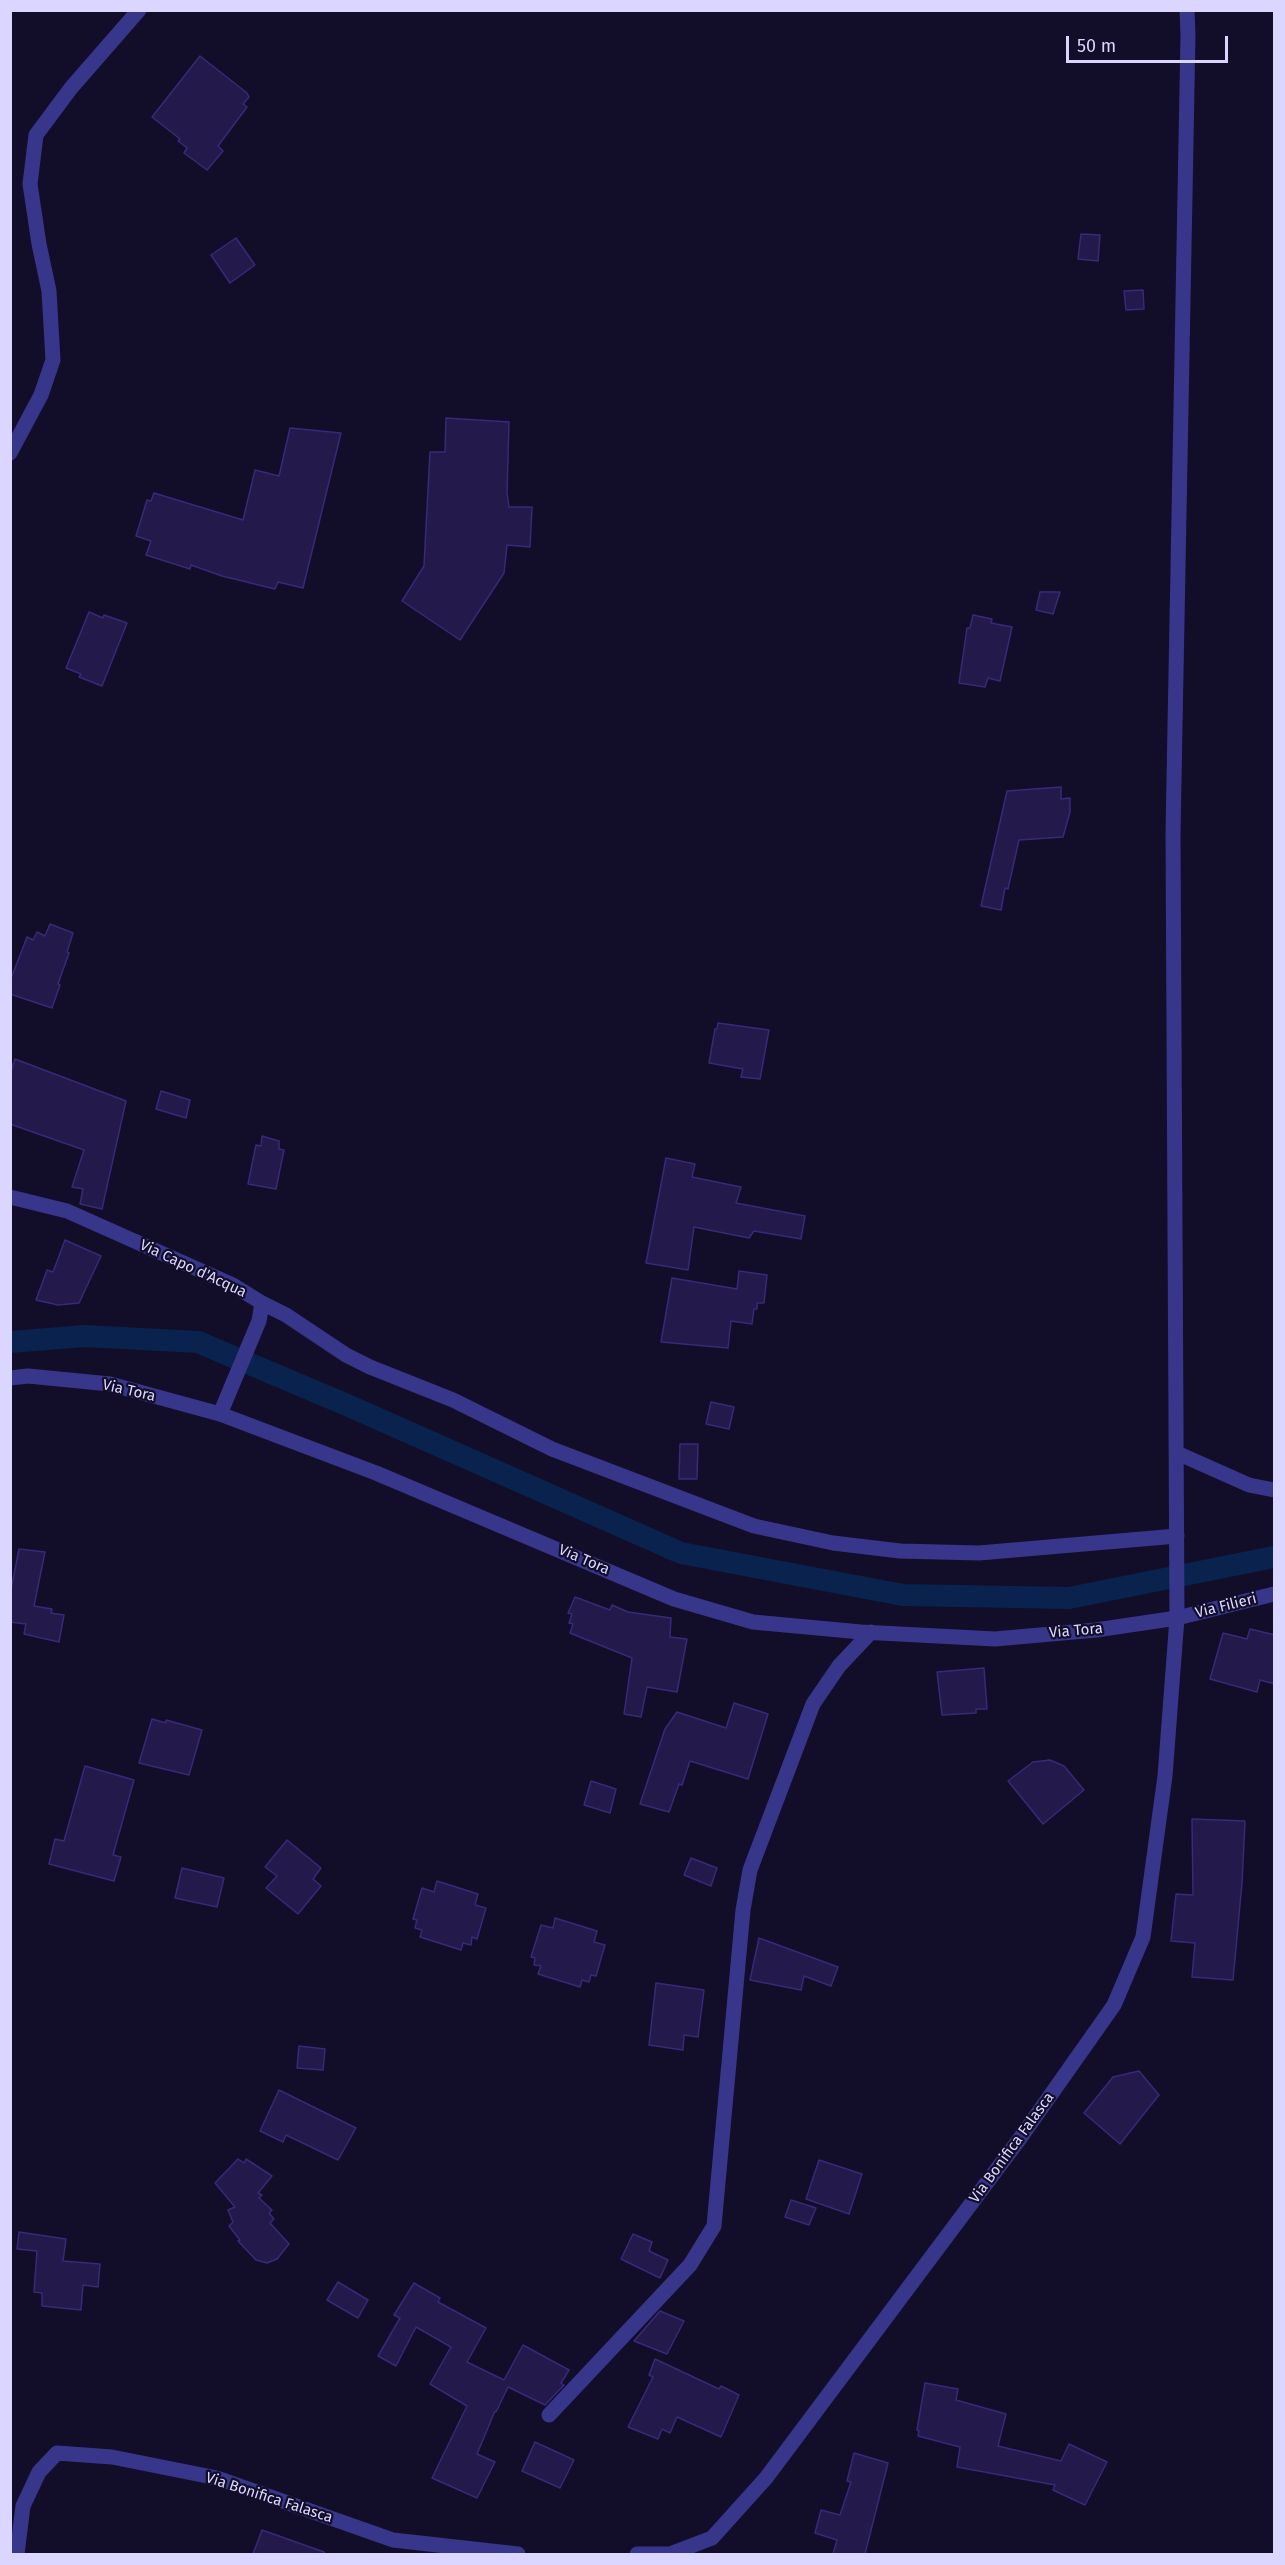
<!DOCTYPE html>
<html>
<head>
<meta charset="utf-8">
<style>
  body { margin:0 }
  #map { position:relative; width:1285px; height:2565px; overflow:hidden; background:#120e29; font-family:"Fira Sans",sans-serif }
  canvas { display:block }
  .frame { position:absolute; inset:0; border:12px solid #dad6ff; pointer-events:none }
  .scale { position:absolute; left:1066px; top:36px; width:162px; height:27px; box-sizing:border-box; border:3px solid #dad6ff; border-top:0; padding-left:8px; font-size:18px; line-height:21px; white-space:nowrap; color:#dad6ff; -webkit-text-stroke:4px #120e29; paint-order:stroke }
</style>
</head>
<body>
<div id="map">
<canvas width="1285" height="2565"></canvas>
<div class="frame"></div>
<div class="scale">50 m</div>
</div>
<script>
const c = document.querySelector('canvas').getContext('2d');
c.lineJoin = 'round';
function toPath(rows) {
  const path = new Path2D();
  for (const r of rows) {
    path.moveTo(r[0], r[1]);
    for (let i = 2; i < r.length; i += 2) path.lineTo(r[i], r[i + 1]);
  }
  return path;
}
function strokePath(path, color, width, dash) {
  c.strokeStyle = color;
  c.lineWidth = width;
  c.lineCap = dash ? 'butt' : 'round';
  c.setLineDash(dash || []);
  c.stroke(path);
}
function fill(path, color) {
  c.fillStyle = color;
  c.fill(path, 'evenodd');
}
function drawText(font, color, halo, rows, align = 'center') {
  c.font = font + ' "Fira Sans",sans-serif';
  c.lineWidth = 4.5;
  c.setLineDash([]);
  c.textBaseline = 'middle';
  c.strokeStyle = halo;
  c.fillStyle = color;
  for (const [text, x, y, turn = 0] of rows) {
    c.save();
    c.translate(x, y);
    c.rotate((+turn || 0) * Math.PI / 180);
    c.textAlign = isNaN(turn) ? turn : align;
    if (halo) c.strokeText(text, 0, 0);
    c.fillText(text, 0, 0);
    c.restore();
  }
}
const canal = toPath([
  [10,1342,85,1336,198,1342,347,1405,681,1553,903,1595,1069,1598,1274,1557]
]);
const building = toPath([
  [200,56,247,93,249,97,243,104,247,107,218,146,223,151,207,170,184,153,187,148,178,141,180,139,152,117,200,56],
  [1081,234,1100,235,1098,261,1078,259,1081,234],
  [236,238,255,265,230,283,211,255,236,238],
  [1143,290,1144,309,1126,310,1124,291,1143,290],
  [446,418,509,422,507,493,509,507,532,507,530,547,507,545,504,573,460,640,402,601,424,566,430,452,445,452,446,418],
  [290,428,341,433,303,588,278,582,275,589,222,576,191,565,190,569,146,555,151,541,136,536,147,500,151,501,154,493,243,520,255,470,279,476,290,428],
  [1040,592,1060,592,1053,614,1036,610,1040,592],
  [89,612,103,618,104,615,127,623,102,686,79,677,81,674,66,668,89,612],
  [973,615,992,619,991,623,1012,627,1000,681,988,678,985,687,959,683,967,628,970,628,973,615],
  [1061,787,1061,799,1070,798,1070,812,1063,837,1019,840,1008,889,1005,888,1001,910,981,906,1007,791,1061,787],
  [50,924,73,933,67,952,69,953,58,984,60,985,52,1008,10,994,10,981,27,937,33,940,37,932,45,936,50,924],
  [718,1023,769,1030,760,1079,741,1077,743,1069,709,1063,715,1029,717,1029,718,1023],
  [15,1059,126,1101,102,1209,80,1204,83,1189,72,1187,84,1150,10,1124,10,1074,15,1059],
  [161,1091,190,1100,186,1118,156,1109,161,1091],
  [262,1136,279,1141,279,1149,284,1150,276,1189,248,1184,256,1145,261,1146,262,1136],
  [666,1158,695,1164,692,1177,741,1187,736,1203,805,1216,801,1239,754,1231,749,1238,694,1227,688,1270,646,1263,666,1158],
  [65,1240,101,1256,79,1303,58,1305,36,1300,47,1270,53,1272,65,1240],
  [739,1271,767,1275,764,1303,757,1303,757,1309,754,1309,752,1324,731,1321,728,1348,661,1342,672,1278,737,1289,739,1271],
  [711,1402,734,1407,729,1429,706,1424,711,1402],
  [680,1444,698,1444,697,1479,679,1479,680,1444],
  [19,1549,45,1552,34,1606,52,1609,51,1613,64,1615,59,1642,24,1634,26,1624,10,1622,10,1595,19,1549],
  [575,1597,610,1610,612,1605,628,1612,671,1618,670,1637,687,1639,677,1692,647,1687,641,1717,624,1714,632,1658,570,1633,573,1624,569,1623,572,1614,568,1613,575,1597],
  [1250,1629,1275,1635,1275,1684,1260,1680,1257,1692,1210,1679,1223,1633,1247,1639,1250,1629],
  [984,1668,987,1709,976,1709,976,1713,942,1715,937,1672,984,1668],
  [734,1703,768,1714,748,1779,690,1761,682,1785,679,1784,669,1812,640,1804,665,1729,677,1712,726,1728,734,1703],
  [152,1719,166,1723,166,1720,202,1730,189,1775,139,1763,152,1719],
  [1050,1760,1064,1766,1084,1790,1043,1824,1008,1781,1033,1762,1050,1760],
  [85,1766,134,1780,113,1855,121,1857,114,1881,49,1864,55,1839,64,1841,85,1766],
  [591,1781,616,1789,610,1813,584,1805,591,1781],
  [1192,1819,1245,1821,1242,1883,1233,1980,1192,1977,1195,1943,1171,1941,1176,1894,1193,1895,1192,1819],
  [287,1840,321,1868,313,1879,321,1886,298,1914,266,1888,277,1876,265,1867,287,1840],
  [691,1858,717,1868,711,1886,684,1875,691,1858],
  [182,1868,224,1878,217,1907,175,1898,182,1868],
  [437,1881,478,1894,475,1905,486,1908,477,1939,472,1937,471,1945,463,1943,461,1950,420,1937,422,1930,415,1928,417,1920,413,1919,422,1888,434,1892,437,1881],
  [555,1918,597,1931,594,1942,605,1945,596,1976,591,1975,589,1982,582,1980,580,1987,538,1974,541,1966,534,1965,535,1958,531,1957,541,1925,553,1928,555,1918],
  [759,1938,838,1967,831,1986,804,1976,801,1990,750,1980,759,1938],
  [656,1983,704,1990,698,2037,684,2035,683,2050,649,2045,656,1983],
  [299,2046,325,2049,323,2070,297,2068,299,2046],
  [1139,2071,1159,2095,1120,2144,1084,2113,1113,2077,1139,2071],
  [279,2090,356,2128,338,2160,286,2135,283,2142,260,2131,279,2090],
  [238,2159,244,2163,246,2159,272,2176,258,2193,262,2195,259,2198,272,2210,269,2213,274,2219,270,2223,289,2244,277,2259,267,2263,256,2260,238,2241,240,2240,229,2226,233,2222,228,2210,235,2207,215,2183,238,2159],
  [819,2160,862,2174,849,2214,806,2199,819,2160],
  [791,2200,816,2208,809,2225,785,2217,791,2200],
  [19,2232,66,2239,63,2261,100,2264,98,2287,83,2285,81,2310,42,2306,42,2293,34,2292,37,2251,17,2249,19,2232],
  [633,2234,652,2242,649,2251,668,2260,660,2278,621,2259,633,2234],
  [338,2282,368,2300,358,2318,327,2300,338,2282],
  [414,2283,440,2298,438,2302,486,2328,467,2362,504,2380,523,2345,569,2370,561,2383,564,2385,545,2405,508,2387,496,2412,495,2411,477,2454,495,2462,477,2498,432,2478,467,2406,430,2384,451,2347,416,2327,396,2366,378,2356,400,2318,394,2315,414,2283],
  [660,2311,684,2321,667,2354,634,2341,660,2311],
  [655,2359,719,2389,721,2386,739,2395,721,2437,677,2417,670,2433,662,2429,658,2439,628,2427,653,2377,649,2375,655,2359],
  [925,2383,958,2389,956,2400,1006,2414,998,2446,1061,2461,1069,2444,1107,2462,1085,2505,1053,2490,1055,2485,957,2467,960,2447,918,2436,919,2431,917,2430,925,2383],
  [535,2442,574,2460,560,2488,522,2471,535,2442],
  [854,2453,888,2463,865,2554,833,2554,837,2540,815,2533,821,2510,840,2515,851,2482,847,2481,854,2453],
  [262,2530,324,2552,324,2554,253,2554,262,2530]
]);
const street = toPath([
  [10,453,41,395,53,360,49,291,39,244,30,184,36,135,71,88,139,10],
  [10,1197,67,1211,233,1285,262,1303,259,1321,220,1414],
  [262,1303,286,1315,346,1355,370,1367,453,1400,552,1449,754,1526,833,1543,900,1551,979,1553,1177,1536],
  [10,1378,28,1376,110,1384,220,1414,376,1473,674,1599,753,1622,861,1632,995,1639,1096,1630,1177,1618,1274,1594],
  [1177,1453,1249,1485,1274,1490],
  [549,2415,690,2265,714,2226,743,1910,750,1870,813,1704,839,1666,871,1632],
  [17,2554,23,2506,39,2472,57,2453,112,2457,217,2478,393,2540,518,2554],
  [637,2554,670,2554,712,2538,766,2478,1021,2137,1114,2005,1143,1937,1165,1776,1177,1618,1173,833,1188,35,1187,10]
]);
const streetNames = [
  ["Via Capo d'Acqua",193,1269,25],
  ["Via Tora",129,1391,13],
  ["Via Tora",584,1560,23],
  ["Via Filieri",1226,1606,-14],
  ["Via Tora",1076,1631,-5],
  ["Via Bonifica Falasca",1012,2148,-54],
  ["Via Bonifica Falasca",269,2498,18]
];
strokePath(canal, '#09234e', 22);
fill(building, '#23194b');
strokePath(building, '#382979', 1.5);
strokePath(street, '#38368b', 15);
drawText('15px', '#dad6ff', '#120e29', streetNames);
</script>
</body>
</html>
